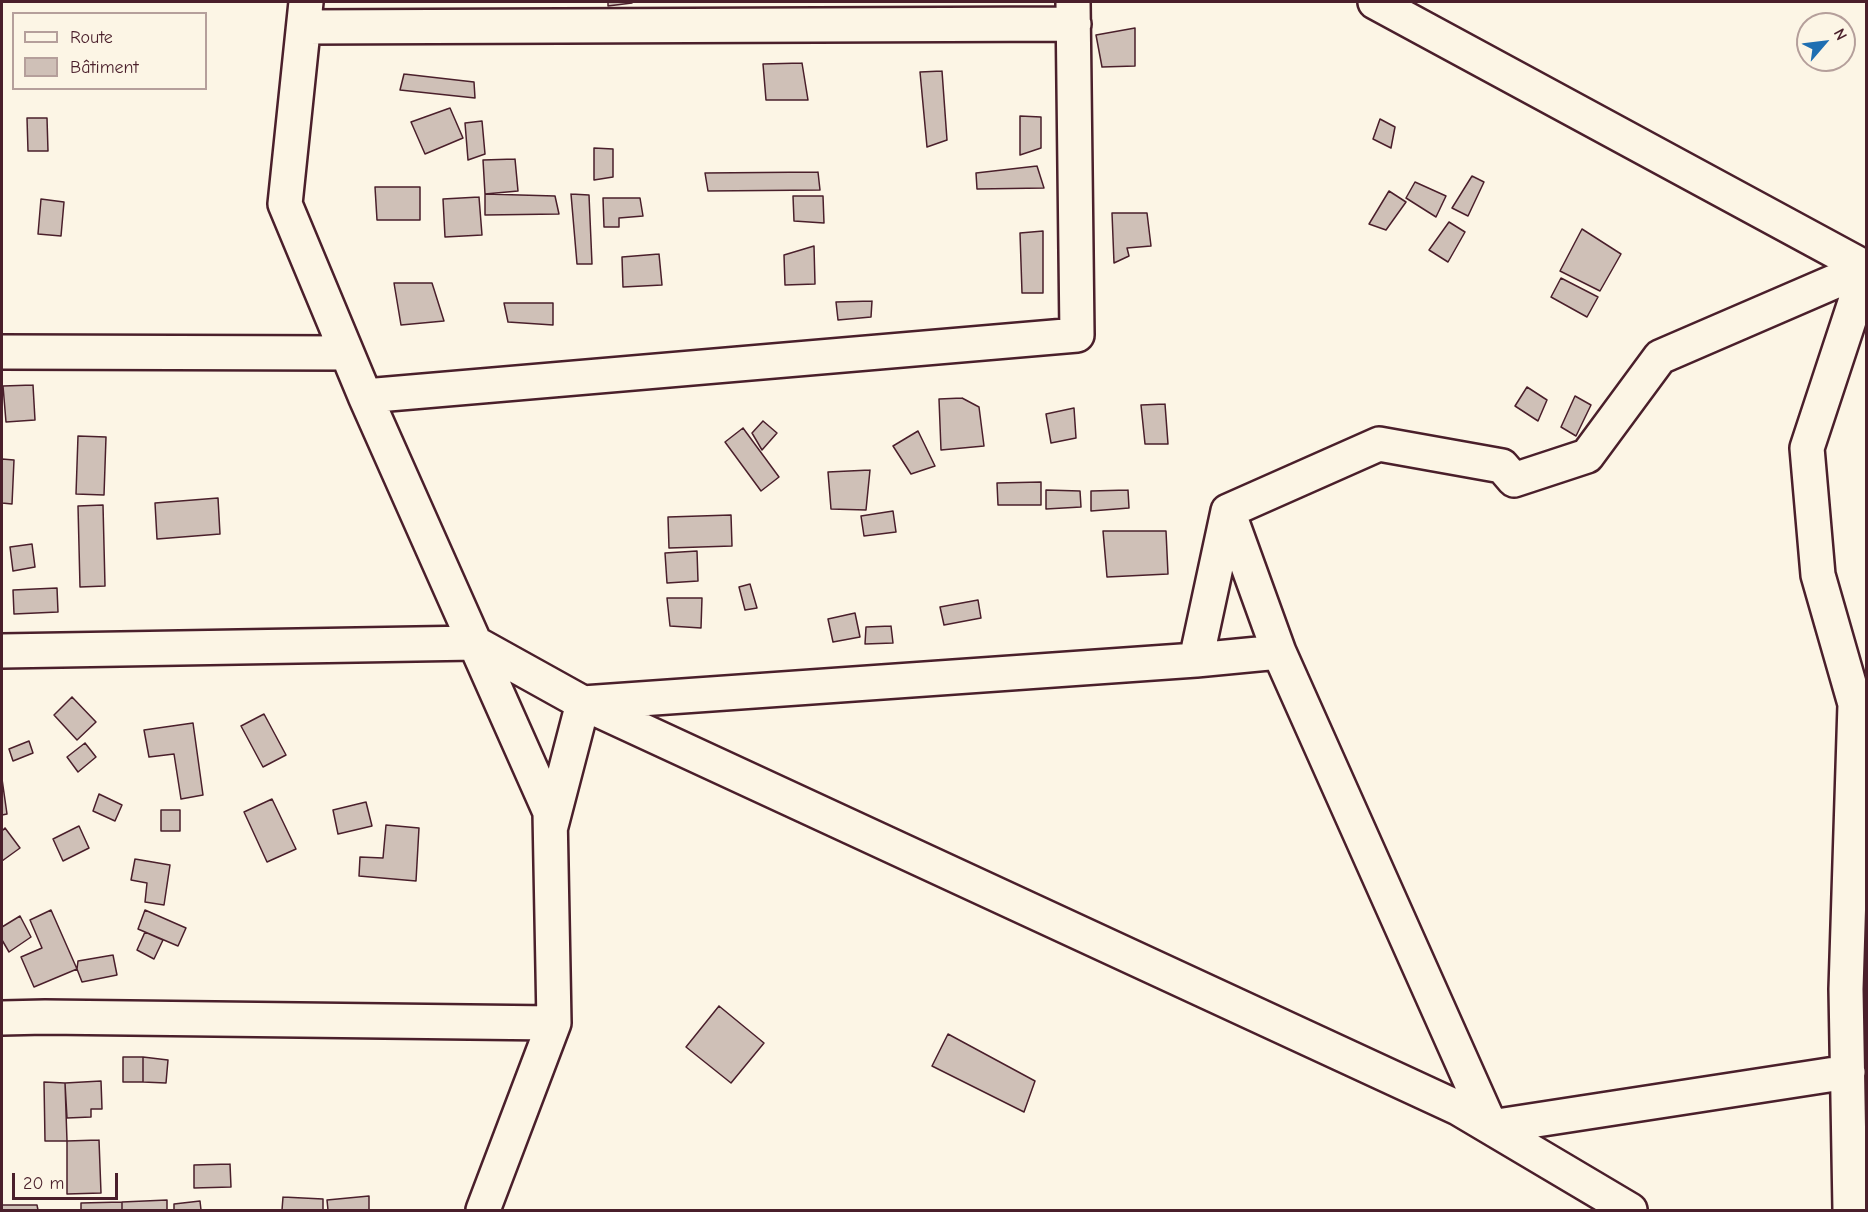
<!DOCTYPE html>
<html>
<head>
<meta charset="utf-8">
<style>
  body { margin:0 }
  #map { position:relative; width:1868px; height:1212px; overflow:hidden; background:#fcf5e5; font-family:"Comic Neue",sans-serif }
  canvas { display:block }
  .frame { position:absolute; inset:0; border:3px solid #4a1f2b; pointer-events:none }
  .legend { position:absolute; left:12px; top:12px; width:195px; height:78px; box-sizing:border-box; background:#fcf5e5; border:2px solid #b59f9b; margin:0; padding:8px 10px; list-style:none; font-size:18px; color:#4a1f2b }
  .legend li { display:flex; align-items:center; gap:12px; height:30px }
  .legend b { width:30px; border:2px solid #b59f9b }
  .north { position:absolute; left:1796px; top:12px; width:60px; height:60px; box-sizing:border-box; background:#fcf5e5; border:2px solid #b59f9b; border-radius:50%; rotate:62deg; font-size:16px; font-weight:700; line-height:24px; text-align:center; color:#4a1f2b }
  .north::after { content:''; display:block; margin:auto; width:21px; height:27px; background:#1f6fb2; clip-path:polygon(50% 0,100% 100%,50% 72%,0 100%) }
  .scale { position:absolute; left:12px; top:1173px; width:106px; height:27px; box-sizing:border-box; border:3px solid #4a1f2b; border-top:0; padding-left:8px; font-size:18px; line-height:21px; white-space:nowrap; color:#4a1f2b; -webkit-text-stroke:4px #fcf5e5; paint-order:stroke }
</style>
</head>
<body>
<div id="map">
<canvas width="1868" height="1212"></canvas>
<div class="frame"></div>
<ul class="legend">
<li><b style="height:8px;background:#fcf5e5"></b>Route</li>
<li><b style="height:16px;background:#cfc0b7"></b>Bâtiment</li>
</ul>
<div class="north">N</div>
<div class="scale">20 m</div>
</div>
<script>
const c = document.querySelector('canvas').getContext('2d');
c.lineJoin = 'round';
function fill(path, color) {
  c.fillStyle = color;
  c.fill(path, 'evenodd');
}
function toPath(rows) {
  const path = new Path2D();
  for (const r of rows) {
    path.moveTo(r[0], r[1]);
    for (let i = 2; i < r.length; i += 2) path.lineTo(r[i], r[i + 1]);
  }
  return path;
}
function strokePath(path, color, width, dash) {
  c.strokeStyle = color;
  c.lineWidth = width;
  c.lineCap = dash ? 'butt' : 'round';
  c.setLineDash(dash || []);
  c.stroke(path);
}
const building = toPath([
  [608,2,632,2,632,3,608,6,608,2],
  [1135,28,1135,66,1102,67,1096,35,1135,28],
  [802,63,808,100,766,100,763,64,802,63],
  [942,71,947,140,927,147,920,72,942,71],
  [404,74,474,82,475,98,400,90,404,74],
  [450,108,463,138,425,154,411,122,450,108],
  [1020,116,1041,117,1041,148,1020,155,1020,116],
  [27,118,47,118,48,151,28,151,27,118],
  [1380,119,1395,127,1391,148,1373,139,1380,119],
  [482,121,485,154,468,160,465,123,482,121],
  [594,148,613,149,613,177,594,180,594,148],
  [515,159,518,191,485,194,483,160,515,159],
  [1037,166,1044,188,977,189,976,173,1037,166],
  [818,172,820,190,708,191,705,173,818,172],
  [1472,176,1484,182,1468,216,1452,208,1472,176],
  [1415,182,1446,196,1436,217,1406,198,1415,182],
  [375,187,420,187,420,220,377,220,375,187],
  [1389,191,1406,202,1386,230,1369,224,1389,191],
  [485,194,555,196,559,214,485,215,485,194],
  [571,194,589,195,592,264,577,264,571,194],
  [793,196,823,196,824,223,794,221,793,196],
  [479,197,482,235,445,237,443,199,479,197],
  [603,198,640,198,643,216,619,218,619,227,604,227,603,198],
  [41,199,64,202,61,236,38,234,41,199],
  [1112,213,1147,213,1151,246,1127,248,1129,256,1114,263,1112,213],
  [1449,222,1465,232,1448,262,1429,250,1449,222],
  [1582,229,1621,254,1600,291,1560,271,1582,229],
  [1043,231,1043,293,1022,293,1020,233,1043,231],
  [814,246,815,284,785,285,784,255,814,246],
  [659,254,662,285,623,287,622,257,659,254],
  [1561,278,1598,297,1587,317,1551,297,1561,278],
  [394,283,432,283,444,321,401,325,394,283],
  [872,301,871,317,838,320,836,302,872,301],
  [504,303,553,303,553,325,508,322,504,303],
  [33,385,35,420,6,422,3,386,33,385],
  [1527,387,1547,400,1538,421,1515,406,1527,387],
  [1575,396,1591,405,1576,436,1561,427,1575,396],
  [962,398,979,407,984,446,941,450,939,399,962,398],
  [1165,404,1168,444,1145,444,1141,405,1165,404],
  [1074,408,1076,438,1051,443,1046,414,1074,408],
  [763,421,777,433,762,450,752,433,763,421],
  [743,428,779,477,761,491,725,442,743,428],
  [918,431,935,466,911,474,893,446,918,431],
  [78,436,106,437,104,495,76,494,78,436],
  [2,459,14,460,12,504,2,503,2,459],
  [870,470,866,510,831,509,828,472,870,470],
  [1041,482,1041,505,998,505,997,483,1041,482],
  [1046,490,1080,491,1081,507,1046,509,1046,490],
  [1128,490,1129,508,1091,511,1091,491,1128,490],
  [218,498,220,534,157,539,155,503,218,498],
  [103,505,105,586,80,587,78,506,103,505],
  [893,511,896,532,864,536,861,516,893,511],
  [731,515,732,546,669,548,668,517,731,515],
  [1103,531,1166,531,1168,574,1107,577,1103,531],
  [32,544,35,567,13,571,10,547,32,544],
  [697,551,698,581,667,583,665,553,697,551],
  [750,584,757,608,745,610,739,587,750,584],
  [57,588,58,612,14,614,13,590,57,588],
  [667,598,702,598,701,628,670,626,667,598],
  [978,600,981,618,944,625,940,607,978,600],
  [855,613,860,637,833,642,828,619,855,613],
  [891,626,893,643,865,644,866,627,891,626],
  [72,697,96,722,77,740,54,715,72,697],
  [264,714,286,755,263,767,241,726,264,714],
  [193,723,203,795,181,799,174,754,149,757,144,730,193,723],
  [29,741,33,753,13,761,9,749,29,741],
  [85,743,96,757,78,772,67,757,85,743],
  [2,779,7,814,2,815,2,779],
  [99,794,122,805,115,821,93,811,99,794],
  [272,799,296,849,267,862,244,812,272,799],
  [366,802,372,826,338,834,333,810,366,802],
  [161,810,180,810,180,831,161,831,161,810],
  [386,825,419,828,416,881,359,876,360,857,383,858,386,825],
  [79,826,89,848,63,861,53,839,79,826],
  [5,828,20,848,2,861,2,831,5,828],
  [135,859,170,865,164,905,145,902,147,883,131,880,135,859],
  [51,910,77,969,34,987,21,957,42,948,30,920,51,910],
  [145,910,186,928,178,946,138,929,145,910],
  [20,916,31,937,9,952,2,940,2,927,20,916],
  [145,932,163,940,154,959,137,950,145,932],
  [113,955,117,975,82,982,77,969,78,961,113,955],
  [719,1006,764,1043,731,1083,686,1047,719,1006],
  [948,1034,1035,1081,1024,1112,932,1066,948,1034],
  [123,1057,143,1057,143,1082,123,1082,123,1057],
  [143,1057,168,1060,166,1083,143,1082,143,1057],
  [101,1081,102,1109,91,1109,91,1117,67,1118,65,1083,101,1081],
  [44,1082,65,1083,67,1141,45,1141,44,1082],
  [99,1140,101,1193,67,1194,67,1141,99,1140],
  [230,1164,231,1187,194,1188,194,1165,230,1164],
  [369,1196,369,1210,328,1210,327,1200,369,1196],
  [283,1197,323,1199,323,1210,282,1210,283,1197],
  [167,1200,167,1210,122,1210,122,1202,167,1200],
  [200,1201,201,1210,174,1210,174,1204,200,1201],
  [122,1202,122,1210,81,1210,81,1203,122,1202],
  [2,1205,37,1205,38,1210,2,1210,2,1205]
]);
const minor = toPath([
  [306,2,285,204,365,396,550,812,554,1023,483,1210],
  [1375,2,1866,268],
  [304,27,1074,24],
  [2,352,347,353],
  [365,396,1077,335,1073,2],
  [1228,511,1279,652,1491,1127,1848,1072],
  [2,651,475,643,583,703,1458,1108,1630,1210],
  [1196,660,1228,511,1379,444,1502,466,1514,480,1587,456,1660,357,1866,268],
  [551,826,583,703,1196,660,1279,652],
  [2,1018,45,1017,554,1023],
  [1850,1210,1846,989,1855,704,1818,575,1807,448,1866,269]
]);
fill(building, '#cfc0b7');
strokePath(building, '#4a1f2b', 1.5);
strokePath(minor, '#4a1f2b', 38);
strokePath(minor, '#fcf5e5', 33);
</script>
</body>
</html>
